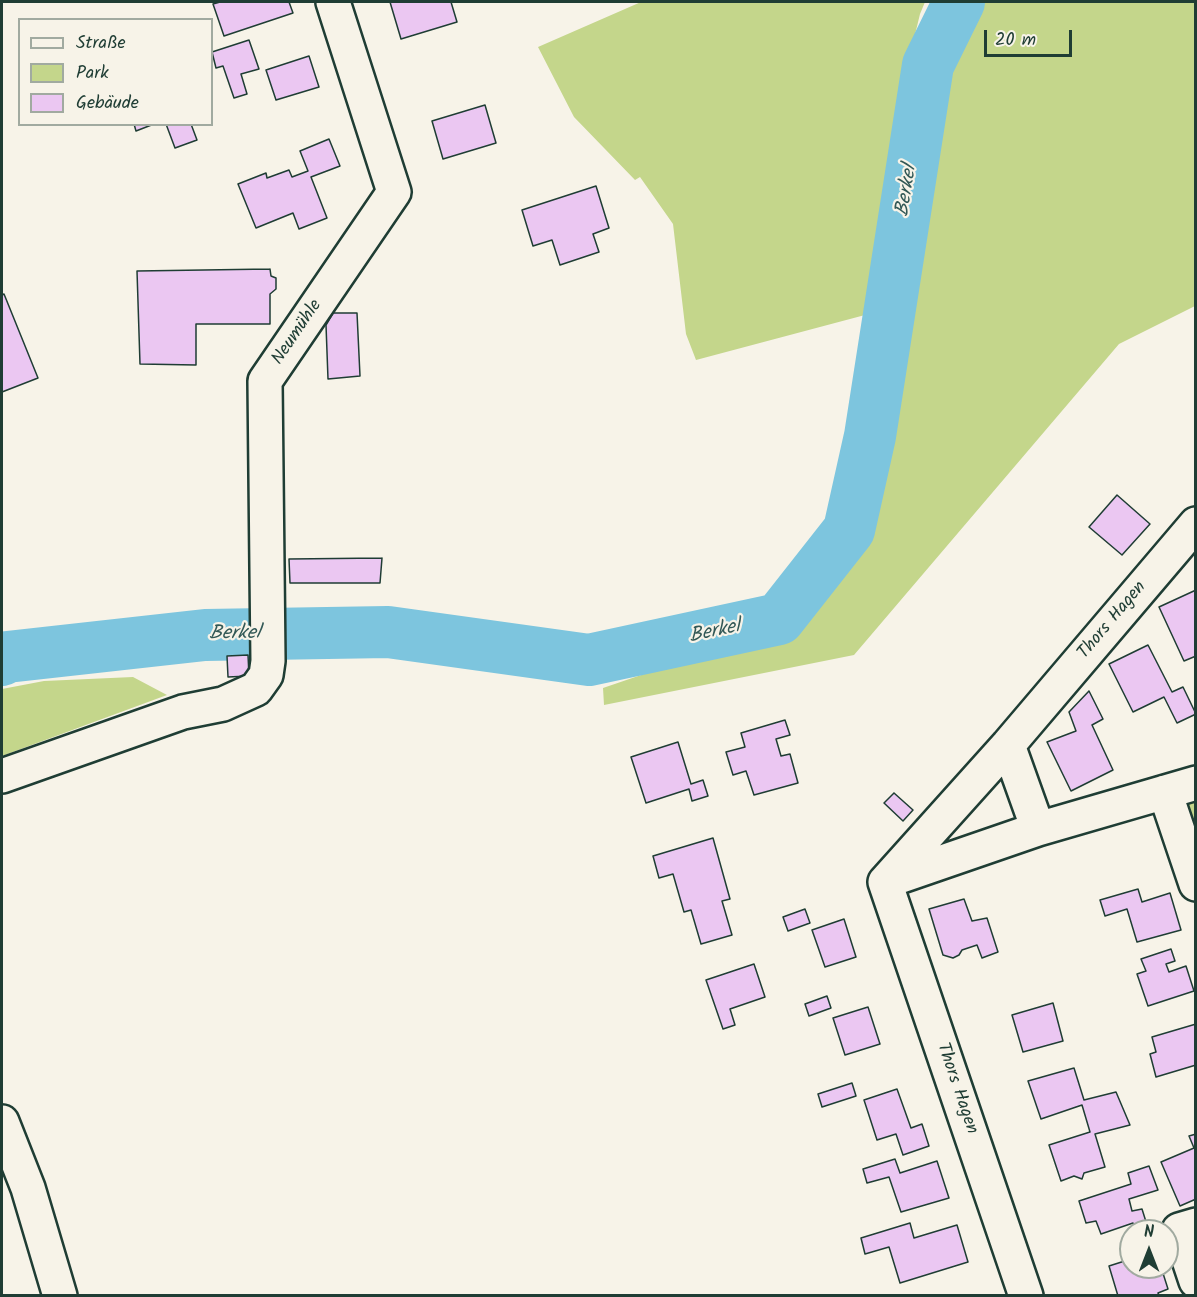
<!DOCTYPE html>
<html>
<head>
<meta charset="utf-8">
<style>
  body { margin:0 }
  #map { position:relative; width:1197px; height:1297px; overflow:hidden; background:#f7f3e8; font-family:Kalam,sans-serif }
  canvas { display:block }
  .frame { position:absolute; inset:0; border:3px solid #1f3d34; pointer-events:none }
  .legend { position:absolute; left:18px; top:18px; width:195px; height:108px; box-sizing:border-box; background:#f7f3e8; border:2px solid #a1aaa0; margin:0; padding:8px 10px; list-style:none; font-size:18px; color:#1f3d34 }
  .legend li { display:flex; align-items:center; gap:12px; height:30px }
  .legend b { width:30px; border:2px solid #a1aaa0 }
  .north { position:absolute; left:1119px; top:1219px; width:60px; height:60px; box-sizing:border-box; background:#f7f3e8; border:2px solid #a1aaa0; border-radius:50%; rotate:0deg; font-size:16px; font-weight:700; line-height:24px; text-align:center; color:#1f3d34 }
  .north::after { content:''; display:block; margin:auto; width:21px; height:27px; background:#1f3d34; clip-path:polygon(50% 0,100% 100%,50% 72%,0 100%) }
  .scale { position:absolute; left:984px; top:30px; width:88px; height:27px; box-sizing:border-box; border:3px solid #1f3d34; border-top:0; padding-left:8px; font-size:18px; line-height:21px; white-space:nowrap; color:#1f3d34; -webkit-text-stroke:4px #f7f3e8; paint-order:stroke }
</style>
</head>
<body>
<div id="map">
<canvas width="1197" height="1297"></canvas>
<div class="frame"></div>
<ul class="legend">
<li><b style="height:8px;background:#f7f3e8"></b>Straße</li>
<li><b style="height:16px;background:#c4d68b"></b>Park</li>
<li><b style="height:16px;background:#ebc7f2"></b>Gebäude</li>
</ul>
<div class="north">N</div>
<div class="scale">20 m</div>
</div>
<script>
const c = document.querySelector('canvas').getContext('2d');
c.lineJoin = 'round';
function fill(path, color) {
  c.fillStyle = color;
  c.fill(path, 'evenodd');
}
function toPath(rows) {
  const path = new Path2D();
  for (const r of rows) {
    path.moveTo(r[0], r[1]);
    for (let i = 2; i < r.length; i += 2) path.lineTo(r[i], r[i + 1]);
  }
  return path;
}
function strokePath(path, color, width, dash) {
  c.strokeStyle = color;
  c.lineWidth = width;
  c.lineCap = dash ? 'butt' : 'round';
  c.setLineDash(dash || []);
  c.stroke(path);
}
function drawText(font, color, halo, rows, align = 'center') {
  c.font = font + ' Kalam,sans-serif';
  c.lineWidth = 4.5;
  c.setLineDash([]);
  c.textBaseline = 'middle';
  c.strokeStyle = halo;
  c.fillStyle = color;
  for (const [text, x, y, turn = 0] of rows) {
    c.save();
    c.translate(x, y);
    c.rotate((+turn || 0) * Math.PI / 180);
    c.textAlign = isNaN(turn) ? turn : align;
    if (halo) c.strokeText(text, 0, 0);
    c.fillText(text, 0, 0);
    c.restore();
  }
}
const green = toPath([
  [641,2,925,2,920,14,902,88,889,188,865,315,696,360,686,334,673,224,640,177,635,180,574,117,538,47],
  [970,2,1195,2,1195,306,1119,344,854,655,604,705,603,688,782,627,862,528,938,72],
  [133,677,167,695,2,756,2,689,44,681],
  [1195,794,1195,840,1181,798]
]);
const river = toPath([
  [2,660,7,657,205,635,388,632,589,660,779,619,849,530,870,436,928,65,959,2]
]);
const building = toPath([
  [220,2,289,2,293,13,224,36,213,4,220,2],
  [390,2,451,2,457,22,401,39,390,2],
  [249,40,259,69,241,74,247,94,234,98,223,66,216,68,212,52,249,40],
  [309,56,319,87,276,100,266,70,309,56],
  [485,105,496,143,443,159,432,121,485,105],
  [134,124,154,124,136,131,134,124],
  [166,124,191,124,197,140,175,148,166,124],
  [329,139,340,166,311,177,327,218,299,229,293,213,256,228,238,184,266,173,267,178,289,170,292,177,308,171,300,151,329,139],
  [596,186,609,228,593,234,599,252,560,265,552,240,533,246,522,210,596,186],
  [270,269,271,276,276,278,276,289,270,294,270,324,196,324,196,365,140,364,137,271,270,269],
  [4,294,38,378,2,392,2,295,4,294],
  [333,313,357,313,360,376,328,379,326,325,333,313],
  [1117,495,1150,524,1122,555,1089,527,1117,495],
  [382,558,380,583,290,583,289,559,382,558],
  [1196,590,1196,656,1184,661,1159,607,1196,590],
  [1148,645,1172,692,1183,687,1196,714,1177,723,1164,697,1133,712,1109,664,1148,645],
  [248,655,249,676,228,677,227,656,248,655],
  [1089,691,1103,719,1092,725,1113,770,1071,791,1047,742,1076,731,1069,712,1089,691],
  [785,720,790,735,776,739,781,756,790,754,798,783,754,795,746,771,733,775,726,752,745,747,741,733,785,720],
  [678,742,691,784,703,780,708,796,692,801,689,789,646,803,631,757,678,742],
  [894,793,913,810,903,821,884,803,894,793],
  [713,838,730,899,722,901,732,935,701,944,691,910,684,912,673,874,659,878,653,856,713,838],
  [1138,889,1142,902,1170,893,1181,930,1137,942,1127,909,1105,916,1100,900,1138,889],
  [964,899,972,921,987,918,998,952,982,958,977,945,962,950,959,955,953,958,943,955,929,909,964,899],
  [805,909,810,923,788,931,783,917,805,909],
  [844,919,856,957,825,967,812,930,844,919],
  [1171,949,1175,961,1166,964,1169,972,1186,966,1194,991,1148,1006,1137,974,1146,971,1141,959,1171,949],
  [754,964,765,997,730,1009,735,1025,723,1029,706,980,754,964],
  [827,996,831,1008,809,1016,805,1004,827,996],
  [1053,1003,1063,1041,1023,1052,1012,1015,1053,1003],
  [868,1007,880,1044,845,1055,833,1018,868,1007],
  [1196,1024,1196,1065,1156,1077,1150,1054,1156,1052,1152,1037,1196,1024],
  [1074,1068,1084,1100,1116,1092,1130,1125,1095,1134,1105,1167,1084,1173,1082,1179,1074,1176,1061,1181,1049,1145,1090,1132,1082,1105,1041,1119,1028,1081,1074,1068],
  [852,1083,856,1096,822,1107,818,1094,852,1083],
  [897,1089,911,1128,922,1124,929,1146,903,1155,896,1134,877,1140,864,1100,897,1089],
  [1196,1134,1196,1199,1180,1206,1161,1162,1194,1148,1189,1136,1196,1134],
  [895,1159,900,1173,937,1161,949,1198,901,1212,889,1177,867,1183,863,1169,895,1159],
  [1149,1166,1158,1190,1129,1199,1132,1211,1142,1209,1147,1225,1135,1228,1133,1223,1101,1234,1096,1221,1086,1223,1079,1201,1131,1184,1128,1173,1149,1166],
  [910,1223,914,1238,957,1225,968,1262,900,1283,889,1247,865,1254,861,1238,910,1223],
  [1131,1259,1131,1267,1161,1267,1168,1289,1158,1293,1159,1296,1118,1296,1109,1266,1131,1259]
]);
const minor = toPath([
  [1008,745,1038,829],
  [2,776,183,712,223,704,256,689,266,675,268,661,265,381,394,192,333,2],
  [1165,792,1196,884],
  [887,881,1038,829,1196,783],
  [885,882,1008,745,1196,524],
  [885,882,1026,1296],
  [2,1122,28,1188,60,1296],
  [1196,1225,1179,1230,1196,1281]
]);
const streetNames = [
  ["Neumühle",298,333,-56],
  ["Thors Hagen",1113,621,-50],
  ["Thors Hagen",956,1089,71]
];
const waterNames = [
  ["Berkel",908,191,-81],
  ["Berkel",715,633,-12],
  ["Berkel",235,635,-1]
];
fill(green, '#c4d68b');
strokePath(river, '#7dc5de', 52);
fill(building, '#ebc7f2');
strokePath(building, '#1f3d34', 1.5);
strokePath(minor, '#1f3d34', 38);
strokePath(minor, '#f7f3e8', 33);
drawText('18px', '#1f3d34', '#f7f3e8', streetNames);
drawText('italic 20px', '#325856', '#f7f3e8', waterNames);
</script>
</body>
</html>
